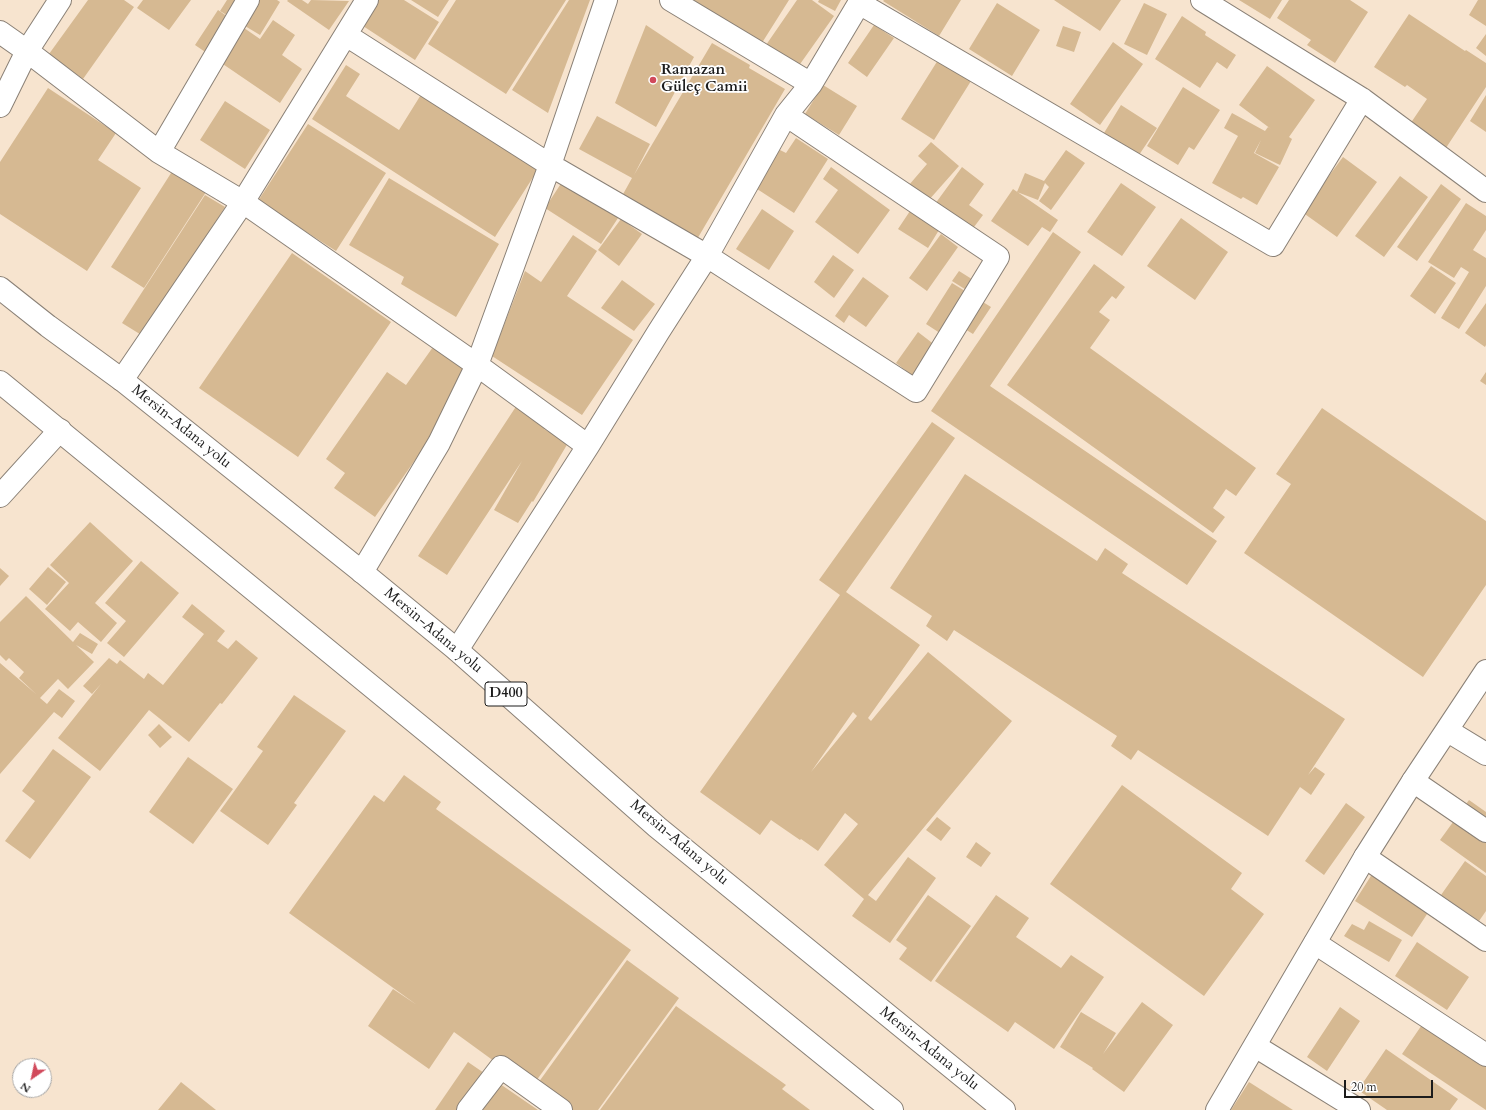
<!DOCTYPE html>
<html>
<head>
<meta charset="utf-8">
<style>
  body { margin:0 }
  #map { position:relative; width:1486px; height:1110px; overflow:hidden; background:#f7e4cf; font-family:Cardo,serif }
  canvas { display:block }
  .north { position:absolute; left:12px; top:1058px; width:40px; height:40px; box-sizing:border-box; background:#fff; border:1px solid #a4a4a4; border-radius:50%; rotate:214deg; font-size:11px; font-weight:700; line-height:16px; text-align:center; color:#1c1c1c }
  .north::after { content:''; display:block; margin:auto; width:14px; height:18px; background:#d1495b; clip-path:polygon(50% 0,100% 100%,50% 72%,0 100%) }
  .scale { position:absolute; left:1344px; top:1080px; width:89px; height:18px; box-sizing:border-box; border:2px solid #1c1c1c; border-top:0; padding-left:5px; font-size:12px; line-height:14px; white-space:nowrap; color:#1c1c1c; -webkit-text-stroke:3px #fff; paint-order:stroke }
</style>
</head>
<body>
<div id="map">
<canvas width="1486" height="1110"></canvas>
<div class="north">N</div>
<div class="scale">20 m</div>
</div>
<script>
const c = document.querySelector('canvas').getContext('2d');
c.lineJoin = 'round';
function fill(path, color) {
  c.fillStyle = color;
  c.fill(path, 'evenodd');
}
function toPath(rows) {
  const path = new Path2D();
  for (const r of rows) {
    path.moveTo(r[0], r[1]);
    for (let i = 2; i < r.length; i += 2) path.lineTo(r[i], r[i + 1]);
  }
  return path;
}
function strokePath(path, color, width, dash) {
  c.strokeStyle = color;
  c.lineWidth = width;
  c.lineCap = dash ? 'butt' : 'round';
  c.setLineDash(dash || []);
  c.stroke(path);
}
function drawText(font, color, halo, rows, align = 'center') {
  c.font = font + ' Cardo,serif';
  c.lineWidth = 3.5;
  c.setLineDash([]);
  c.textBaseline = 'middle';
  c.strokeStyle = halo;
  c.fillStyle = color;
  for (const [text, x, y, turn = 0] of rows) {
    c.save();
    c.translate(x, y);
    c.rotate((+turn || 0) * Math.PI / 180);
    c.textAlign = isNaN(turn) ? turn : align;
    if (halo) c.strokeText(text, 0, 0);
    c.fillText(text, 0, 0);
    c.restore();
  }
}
const building = toPath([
  [88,0,124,0,134,7,83,79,49,54],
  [143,0,191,0,169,30,137,8],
  [227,0,277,0,280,2,260,35,220,11],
  [288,0,302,0,308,4,311,0,349,1,329,30,287,1],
  [379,0,404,0,439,22,415,60,363,26],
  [411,0,449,0,438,17],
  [456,0,566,0,506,94,428,44],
  [569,0,590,0,548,113,512,90],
  [688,0,789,0,760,46],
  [797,0,812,0,834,16,798,67,766,45],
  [819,0,841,0,835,11,818,2],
  [884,0,961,0,939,36,883,1],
  [1054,0,1121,0,1100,31],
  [1239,0,1282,0,1270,19],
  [1289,0,1350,0,1368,12,1335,63,1307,45,1311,40,1277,18],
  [1478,0,1486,0,1486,26,1469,15],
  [997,3,1040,30,1012,76,969,49],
  [1144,3,1167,14,1147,55,1124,44],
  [218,10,260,39,273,20,295,35,282,55,302,69,280,103,195,45],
  [1409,14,1465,51,1466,50,1486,63,1486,87,1442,154,1406,130,1427,99,1407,85,1405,87,1374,67],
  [1182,16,1206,32,1205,35,1236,55,1227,69,1217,62,1200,88,1155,59],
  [646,25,694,57,656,127,615,103],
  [874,25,894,38,867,77,848,63],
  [1063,26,1081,32,1074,52,1056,46],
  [1486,34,1486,56,1476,48],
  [1113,42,1143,64,1100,125,1070,104],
  [712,43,750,65,749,68,785,89,696,241,622,196,632,178,579,149,597,116,650,144,634,175],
  [938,60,971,81,934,140,901,119],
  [346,65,360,74,346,96,399,130,427,85,544,160,495,237,312,119],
  [1267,66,1315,100,1289,137,1292,139,1280,165,1255,153,1261,140,1254,153,1279,167,1257,205,1243,197,1241,199,1212,183,1238,136,1224,128,1232,113,1265,131,1268,127,1271,129,1239,105],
  [823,85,857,106,839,135,805,114],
  [1183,87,1220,110,1194,150,1189,147,1178,165,1147,146],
  [48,88,116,133,98,160,141,188,87,271,0,214,0,162],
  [1486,95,1486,132,1470,121],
  [225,101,270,130,245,169,200,140],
  [1121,105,1157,128,1139,155,1104,133],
  [308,124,386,173,336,251,258,201],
  [796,138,828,159,794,213,754,187,778,149,786,153],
  [931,142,959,166,928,201,909,185,927,164,918,156],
  [1066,150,1085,163,1051,210,1039,201,1049,187,1045,183,1038,200,1017,192,1025,173,1044,181],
  [1343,157,1377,182,1337,237,1302,212],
  [831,167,890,210,858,254,815,222,838,190,823,179],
  [962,167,984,184,969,205,983,215,971,231,935,204],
  [173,170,206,192,144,288,111,267],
  [1400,176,1428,197,1384,257,1355,236],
  [389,178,499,244,456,317,401,284,404,277,349,245],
  [562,182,618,218,601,244,545,208],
  [1121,183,1156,207,1122,256,1087,232],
  [1441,184,1461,199,1417,261,1397,247],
  [1013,189,1058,220,1050,232,1042,227,1028,246,991,221],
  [205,195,225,207,143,336,122,323],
  [1466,203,1486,216,1486,230,1473,250,1486,258,1486,286,1459,329,1441,318,1469,272,1461,267,1454,278,1428,262],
  [762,209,794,231,769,270,736,249],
  [910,211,939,230,928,248,898,229],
  [1181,218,1228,252,1195,300,1147,266],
  [621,219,642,234,619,266,598,250],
  [1053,232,1081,252,990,386,1217,541,1187,585,931,411],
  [941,234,958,247,927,291,909,278],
  [573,235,597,251,567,296,633,340,582,415,492,356,525,271,541,282],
  [292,253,391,322,298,457,199,388],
  [833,255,854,270,834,298,814,282],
  [1094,264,1125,287,1116,299,1112,296,1099,312,1110,320,1090,348,1256,468,1236,496,1226,489,1213,508,1225,517,1213,533,1007,385],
  [1431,266,1456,283,1435,314,1410,296],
  [959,271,986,288,979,298,952,281],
  [863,277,889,296,866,327,849,315,844,323,835,316],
  [622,280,655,304,634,331,601,308],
  [952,283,991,307,973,334,955,323,946,337,926,324],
  [1486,303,1486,345,1485,347,1465,333],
  [918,332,944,352,921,382,896,363],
  [433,347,474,376,375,517,334,488,345,473,326,459,387,372,406,385],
  [1486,372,1486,385,1480,381],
  [517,405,546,425,544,429,568,443,533,502,532,501,518,523,494,510,522,461,447,575,418,556],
  [1322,408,1486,521,1486,585,1423,677,1244,553,1291,484,1276,474],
  [932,422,955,438,846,592,920,645,868,718,871,721,928,652,1012,721,868,895,876,901,908,857,936,878,890,943,852,916,864,899,824,865,858,824,845,813,818,851,801,839,800,840,771,820,760,835,700,792,840,595,819,580],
  [853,712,857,716,811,772],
  [965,474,1097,561,1105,548,1128,564,1122,573,1345,719,1308,775,1315,767,1325,774,1311,795,1300,787,1268,836,1138,750,1131,760,1111,746,1117,736,954,630,947,641,926,626,932,616,890,588],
  [90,522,133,561,95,603,117,623,101,642,78,622,70,631,45,609,69,583,50,565],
  [141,561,179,593,124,657,107,643,126,621,105,603],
  [48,567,66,582,47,605,29,589],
  [0,568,9,576,0,586],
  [26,596,73,642,80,633,98,644,92,654,76,645,94,662,68,689,58,679,40,698,47,704,59,689,75,701,62,718,54,712,0,774,0,663,36,694,19,678,24,672,9,658,6,661,0,655,0,622],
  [192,604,225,631,217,641,228,649,236,640,258,658,222,704,220,703,189,742,149,710,100,771,58,738,101,684,92,694,83,686,109,658,117,664,120,660,144,679,148,673,163,685,204,634,182,617],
  [294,695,346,731,294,803,297,805,268,845,220,811,263,751,257,747],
  [159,724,172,737,160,748,148,735],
  [53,749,91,777,30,859,5,841,35,801,22,791],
  [188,757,233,789,193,844,149,812],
  [404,775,441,802,436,809,631,950,531,1088,454,1032,429,1069,368,1026,393,989,417,1005,289,913,374,795,384,802],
  [1122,785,1242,873,1231,889,1264,914,1204,996,1050,884],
  [1469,800,1486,812,1486,873,1440,840],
  [1346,803,1365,817,1324,875,1305,861],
  [937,817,951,828,941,841,926,830],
  [976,842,991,853,981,867,966,857],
  [1465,861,1486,876,1486,911,1479,921,1441,895],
  [1376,868,1433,905,1412,937,1355,901],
  [928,895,971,926,931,982,899,959,907,948,896,940],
  [996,895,1029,918,1016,937,1061,968,1071,955,1104,977,1054,1049,1015,1022,1008,1032,935,981],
  [1369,921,1402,940,1389,962,1344,936,1352,924,1364,930],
  [1417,942,1469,977,1447,1010,1395,976],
  [627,960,679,998,598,1110,561,1110,533,1090],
  [1142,1002,1173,1025,1124,1092,1092,1069,1093,1068,1060,1047,1081,1012,1116,1033,1103,1054],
  [676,1006,786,1085,782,1089,810,1110,600,1110],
  [1340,1007,1360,1021,1327,1071,1307,1057],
  [1428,1016,1486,1055,1486,1110,1402,1054],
  [1386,1049,1458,1099,1450,1110,1387,1110,1358,1090],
  [468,1062,538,1110,435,1110],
  [181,1082,216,1110,158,1110],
  [1249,1082,1293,1110,1231,1110]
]);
const minor = toPath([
  [671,0,811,84],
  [1202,0,1362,99,1486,191],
  [859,3,1273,245,1362,99],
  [0,32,27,51,159,152,248,0],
  [346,35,550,165,707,256,916,391,998,257,786,115],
  [0,106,27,51,60,0],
  [159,152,243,202,477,365,588,446],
  [122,380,243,202,367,0],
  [0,496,60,430],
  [362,572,439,443,477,365,550,165,606,0],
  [457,650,588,446,659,331,707,256,786,115,811,84,861,0],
  [1448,731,1486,754],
  [1413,781,1486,831],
  [1365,857,1486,940],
  [1315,943,1486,1055],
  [1255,1046,1359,1110],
  [468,1110,501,1067,561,1110]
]);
const major = toPath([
  [1217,1110,1365,857,1413,781,1486,671]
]);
const highway = toPath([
  [0,288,48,326,122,380,362,572,457,650,657,827,1004,1110],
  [0,382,614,885,892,1110]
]);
const markers = [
  [653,80,4,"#d1495b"]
];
const shields = [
  [506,694,42]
];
const shieldNames = [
  ["D400",506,694]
];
const poiNames = [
  ["Ramazan",661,71],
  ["Güleç Camii",661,88]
];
const streetNames = [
  ["Mersin-Adana yolu",181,427,39],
  ["Mersin-Adana yolu",433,631,40],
  ["Mersin-Adana yolu",679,843,40],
  ["Mersin-Adana yolu",929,1049,39]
];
fill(building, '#d6b992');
strokePath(minor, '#8a8076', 24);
strokePath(major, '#8a8076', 24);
strokePath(highway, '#8a8076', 24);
strokePath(minor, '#fff', 22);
strokePath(major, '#fff', 22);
strokePath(highway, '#fff', 22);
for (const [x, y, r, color] of markers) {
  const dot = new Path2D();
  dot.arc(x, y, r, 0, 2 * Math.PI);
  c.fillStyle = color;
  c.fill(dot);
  strokePath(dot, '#fff', 1.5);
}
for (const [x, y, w] of shields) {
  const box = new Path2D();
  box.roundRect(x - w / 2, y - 12, w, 24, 3);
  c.fillStyle = '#fff';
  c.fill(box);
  strokePath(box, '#1c1c1c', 1);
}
drawText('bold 14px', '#1c1c1c', null, shieldNames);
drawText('bold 15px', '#1c1c1c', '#fff', poiNames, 'left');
drawText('15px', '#1c1c1c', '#fff', streetNames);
</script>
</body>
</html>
